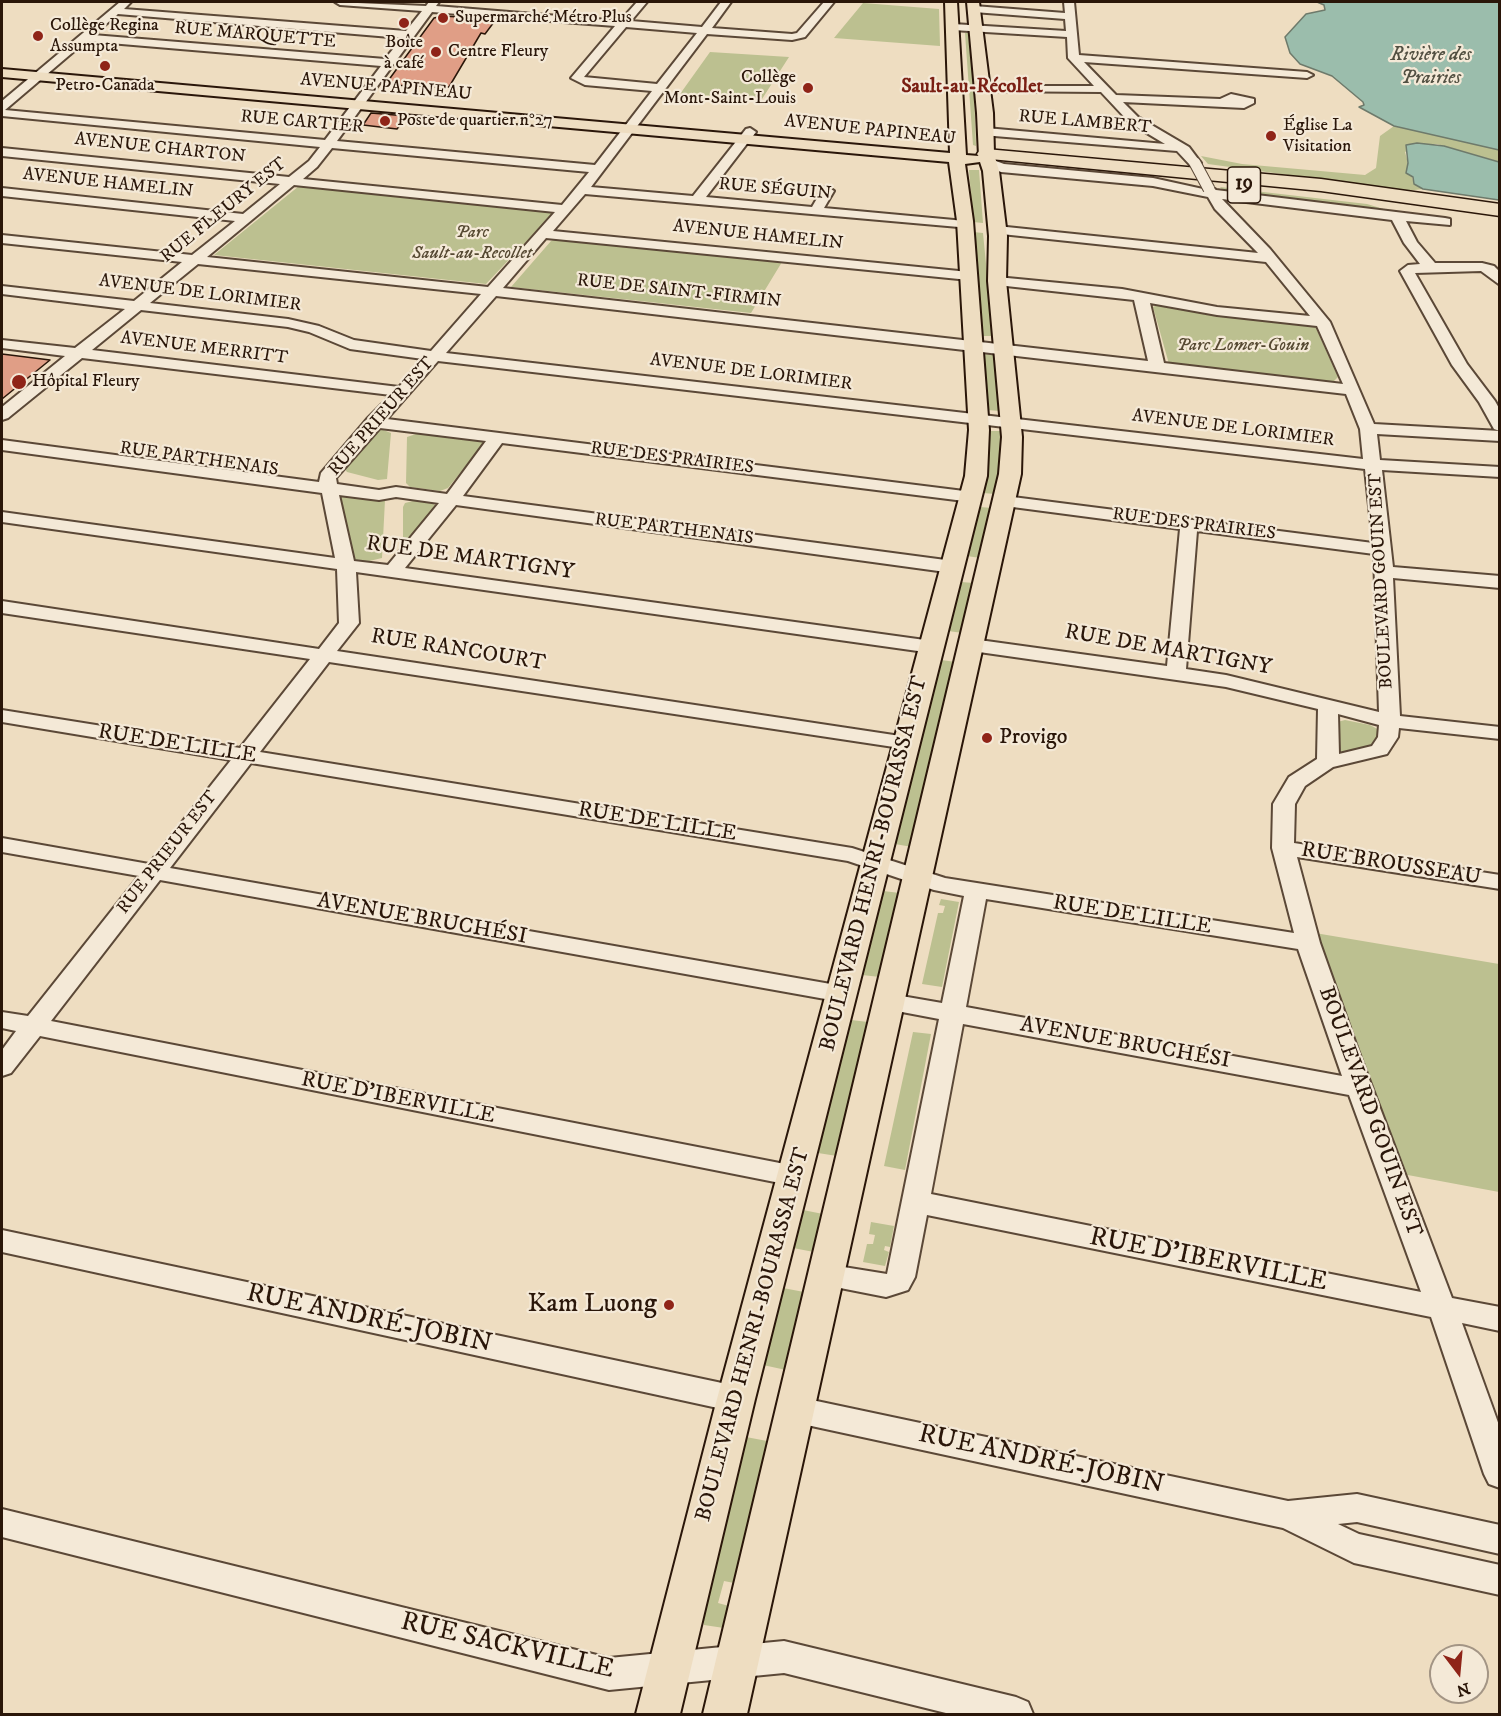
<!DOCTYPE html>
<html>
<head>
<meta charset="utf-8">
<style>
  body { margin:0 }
  #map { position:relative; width:1501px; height:1716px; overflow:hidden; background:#eeddc1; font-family:"IM FELL DW Pica",serif }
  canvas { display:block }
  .frame { position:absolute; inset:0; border:3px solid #2a1609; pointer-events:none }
  .north { position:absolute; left:1429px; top:1644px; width:60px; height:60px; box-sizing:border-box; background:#f4e9d7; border:2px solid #a39585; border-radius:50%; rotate:164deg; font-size:16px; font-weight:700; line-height:24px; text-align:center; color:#2a1609 }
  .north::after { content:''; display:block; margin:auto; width:21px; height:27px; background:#8f2418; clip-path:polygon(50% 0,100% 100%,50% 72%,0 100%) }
</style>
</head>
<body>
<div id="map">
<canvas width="1501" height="1716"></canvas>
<div class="frame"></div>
<div class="north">N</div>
</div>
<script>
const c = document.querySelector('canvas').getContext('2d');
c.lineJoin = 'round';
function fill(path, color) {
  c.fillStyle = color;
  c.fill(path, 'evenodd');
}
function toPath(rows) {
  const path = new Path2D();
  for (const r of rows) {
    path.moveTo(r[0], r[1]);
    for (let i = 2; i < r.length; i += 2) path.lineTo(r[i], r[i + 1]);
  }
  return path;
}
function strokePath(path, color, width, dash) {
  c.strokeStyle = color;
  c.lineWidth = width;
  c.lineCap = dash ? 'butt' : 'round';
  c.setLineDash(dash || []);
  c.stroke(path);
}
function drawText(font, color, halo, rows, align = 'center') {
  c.font = font + ' "IM FELL DW Pica",serif';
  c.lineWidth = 4.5;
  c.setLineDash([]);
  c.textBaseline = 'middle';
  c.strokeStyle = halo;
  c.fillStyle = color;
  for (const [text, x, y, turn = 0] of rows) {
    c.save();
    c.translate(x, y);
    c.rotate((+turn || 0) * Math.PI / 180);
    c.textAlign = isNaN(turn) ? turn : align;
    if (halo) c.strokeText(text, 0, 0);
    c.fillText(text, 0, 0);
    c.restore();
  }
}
const green = toPath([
  [863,3,939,9,940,46,834,38],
  [965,33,968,33,974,90,976,146,973,145],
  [710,52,789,57,762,99,680,94],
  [1394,126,1499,150,1500,162,1437,144,1422,144,1405,152,1414,184,1423,189,1406,191,1208,164,1201,156,1242,164,1365,175,1376,168,1380,136],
  [969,170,979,170,983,223,973,222],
  [299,186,552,211,554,212,486,284,214,255],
  [1220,187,1367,204,1387,210,1386,213,1225,193],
  [973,232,983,233,993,336,982,336],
  [557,239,559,239,782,262,751,313,511,287,551,241],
  [1157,305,1209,315,1315,326,1338,377,1334,381,1326,382,1169,364,1153,307],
  [984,354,995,355,1000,411,987,410],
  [381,429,391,433,387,479,378,480,347,472,344,468,373,432],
  [989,431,1001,431,1000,467,995,494,983,493],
  [419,433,485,442,448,488,440,491,410,487,406,483,407,437],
  [339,496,385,500,382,558,361,563,348,556],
  [417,500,429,501,435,505,403,547,403,507,405,503],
  [980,507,992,508,980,558,967,556],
  [961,582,974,583,963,633,948,631],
  [941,660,956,662,912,847,895,844],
  [1345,720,1370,725,1381,731,1375,745,1341,753,1338,750,1337,722],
  [883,891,900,893,880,977,862,975],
  [941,899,959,902,942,987,922,984,938,913,943,913,945,906,939,905],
  [1315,933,1499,964,1499,1192,1397,1173],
  [851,1020,868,1022,837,1156,818,1153],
  [913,1032,931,1034,905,1170,884,1166],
  [803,1210,823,1214,814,1252,793,1248],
  [871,1222,894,1226,890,1247,885,1246,884,1250,889,1252,885,1266,863,1262,867,1244,873,1244,875,1235,869,1234],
  [783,1288,804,1292,786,1370,763,1365],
  [746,1437,767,1441,734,1583,724,1581,718,1603,729,1606,724,1628,704,1625,703,1616]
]);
const water = toPath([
  [1317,2,1499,2,1499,150,1394,126,1359,107,1364,105,1363,102,1332,76,1300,64,1290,53,1285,37,1306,14,1325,10,1324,5,1317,2],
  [1417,143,1444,146,1499,162,1499,200,1423,189,1414,184,1413,177,1406,173,1408,163,1406,145,1417,143]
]);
const building = toPath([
  [443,16,491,19,494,22,485,34,481,33,449,87,385,85,434,18,443,16],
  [371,113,407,116,397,129,363,125,371,113],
  [2,354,50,360,2,399,2,354]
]);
const minor = toPath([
  [120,2,131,2,124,9,406,31,422,11,340,5,335,2,426,6,429,2,439,2,436,6,620,21,637,2,647,2,631,21,702,27,721,2,731,2,712,28,792,34,797,33,824,2,834,2,805,37,792,40,707,34,591,187,693,196,746,129,750,128,756,132,706,197,812,207,823,188,828,187,834,191,824,208,965,221,972,225,970,228,585,194,553,231,969,272,976,276,969,280,546,238,503,288,1148,361,1134,300,997,285,990,281,997,277,1122,289,1217,307,1310,316,1266,262,992,233,990,230,997,226,1258,253,1215,209,1208,197,1153,186,1001,172,984,165,984,159,988,158,1004,164,1153,178,1203,189,1209,185,1216,190,1445,218,1450,219,1450,225,1406,221,1417,242,1435,263,1482,263,1494,266,1500,272,1500,285,1481,271,1415,273,1467,364,1495,401,1500,410,1500,431,1494,429,1479,402,1452,365,1400,271,1408,265,1420,264,1404,243,1392,220,1222,199,1270,249,1330,322,1374,424,1500,431,1500,441,1377,434,1380,460,1500,467,1500,477,1382,470,1393,567,1500,576,1500,588,1393,578,1400,716,1500,727,1500,739,1399,728,1398,737,1387,754,1333,767,1305,786,1295,804,1294,843,1500,875,1500,889,1297,857,1320,943,1358,1050,1452,1298,1500,1307,1500,1331,1462,1323,1500,1428,1500,1488,1489,1484,1484,1474,1431,1317,927,1215,915,1277,908,1290,886,1297,815,1283,811,1275,815,1267,825,1264,887,1274,939,1019,881,1008,878,1002,881,996,890,994,942,1003,964,896,934,890,848,861,251,763,170,868,842,986,851,988,854,994,851,1000,842,1002,160,880,51,1021,795,1166,805,1169,809,1176,805,1183,795,1186,40,1036,11,1073,2,1076,2,1050,16,1031,2,1028,2,1012,28,1016,139,876,2,852,2,838,149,864,231,760,2,722,2,710,240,748,310,659,2,613,2,601,319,649,339,623,337,569,2,522,2,512,335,558,322,493,2,450,2,440,319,482,321,473,367,419,391,395,82,358,8,418,2,420,2,407,65,356,2,348,2,340,75,348,125,309,2,294,2,286,134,301,182,262,2,243,2,235,192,255,235,221,2,196,2,188,243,214,280,184,2,156,2,148,289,177,309,161,320,147,2,116,2,101,120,2],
  [432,12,615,26,571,78,585,85,652,91,595,165,337,141,432,12],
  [118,14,402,38,385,59,93,35,118,14],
  [626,27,697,33,657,84,584,77,626,27],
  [86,41,381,66,325,140,5,110,86,41],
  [332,148,589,172,562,205,303,179,317,167,332,148],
  [294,185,555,212,488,287,207,257,294,185],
  [198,264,481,294,431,351,354,340,319,326,288,319,150,303,198,264],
  [496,296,1346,394,1360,429,1363,459,446,353,496,296],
  [1150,303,1217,315,1317,326,1343,384,1164,363,1150,303],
  [141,310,288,327,309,332,350,349,423,359,399,387,92,350,141,310],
  [438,361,1365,469,1373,543,1005,496,999,497,996,501,1005,506,1180,529,1167,666,972,639,962,645,972,651,1226,687,1318,709,1317,759,1289,777,1273,804,1272,848,1294,933,945,878,852,848,260,752,329,662,907,749,914,747,917,743,914,739,907,737,337,651,359,623,356,572,932,653,942,647,932,641,405,568,456,505,953,573,962,567,953,561,463,496,502,443,972,502,981,497,972,492,387,419,438,361],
  [380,428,486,441,447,494,396,487,379,490,337,484,336,478,380,428],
  [339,495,379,500,396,497,439,503,388,565,354,561,339,495],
  [1197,531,1374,554,1379,712,1226,675,1186,669,1197,531],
  [1338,714,1379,725,1378,737,1372,746,1339,754,1338,714],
  [986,899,1298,949,1342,1076,966,1007,986,899],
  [963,1024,1349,1095,1421,1292,931,1194,963,1024],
  [1064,2,1074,2,1079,55,1307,72,1313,75,1307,78,1084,62,1116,95,1220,99,1231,94,1254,99,1254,103,1244,108,1123,102,1138,117,1189,147,1201,163,1195,167,1191,166,1177,151,982,135,980,132,986,128,1165,144,1130,123,1101,92,979,91,979,87,983,86,1094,86,1068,58,1067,37,953,30,948,27,953,24,1066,31,1065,19,974,12,969,9,974,6,1065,13,1064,2],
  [2,1230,736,1386,747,1390,751,1399,747,1408,736,1412,2,1252,2,1230],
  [793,1396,1288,1501,1357,1494,1500,1525,1500,1554,1357,1522,1338,1524,1359,1534,1500,1565,1500,1595,1354,1563,1283,1528,793,1422,782,1418,778,1409,782,1400,793,1396],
  [2,1509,609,1658,784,1641,1016,1697,1028,1702,1033,1714,950,1714,784,1673,609,1690,2,1537,2,1509]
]);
const major = toPath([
  [945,2,957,2,966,155,979,156,977,113,967,2,979,2,993,113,994,154,999,171,1007,236,1006,281,1022,437,1021,474,747,1714,703,1714,999,474,1002,437,988,281,989,236,983,171,980,162,965,164,973,221,989,430,987,476,755,1399,680,1714,636,1714,717,1399,965,476,969,430,957,221,949,162,2,77,2,69,950,153,945,2]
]);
const highway = toPath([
  [986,149,1321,179,1500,204,1500,216,1321,191,980,158,977,154,980,150,986,149]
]);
const minorBridge = toPath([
  [1195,163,1209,189]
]);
const markers = [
  [443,18,6,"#8f2418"],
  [404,23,6,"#8f2418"],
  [38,36,6,"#8f2418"],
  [436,52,6,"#8f2418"],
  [105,66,6,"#8f2418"],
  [808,88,6,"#8f2418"],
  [385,121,6,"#8f2418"],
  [1271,136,6,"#8f2418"],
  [19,382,8,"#8f2418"],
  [987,738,6,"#8f2418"],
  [669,1305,6,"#8f2418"]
];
const farPoinames = [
  ["Supermarché Métro Plus",455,18],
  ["Collège Regina",50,26],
  ["Assumpta",50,47],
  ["Boîte",404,43,"center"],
  ["à café",404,64,"center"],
  ["Centre Fleury",448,52],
  ["Collège",796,78,"right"],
  ["Mont-Saint-Louis",796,99,"right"],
  ["Petro-Canada",105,86,"center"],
  ["Poste de quartier n°27",397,121],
  ["Église La",1283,126],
  ["Visitation",1283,147],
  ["Hôpital Fleury",32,382]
];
const farStreetnames = [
  ["RUE MARQUETTE",255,36,5],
  ["AVENUE PAPINEAU",386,88,5],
  ["RUE CARTIER",302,123,5],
  ["RUE LAMBERT",1085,123,5],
  ["AVENUE PAPINEAU",870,131,6],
  ["AVENUE CHARTON",160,149,6],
  ["AVENUE HAMELIN",108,184,6],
  ["RUE SÉGUIN",775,190,5],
  ["RUE FLEURY EST",224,211,-39],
  ["AVENUE HAMELIN",758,236,6],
  ["RUE DE SAINT-FIRMIN",679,292,6],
  ["AVENUE DE LORIMIER",200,294,7],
  ["AVENUE MERRITT",204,349,7],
  ["AVENUE DE LORIMIER",751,373,7],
  ["RUE PRIEUR EST",382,417,-49],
  ["AVENUE DE LORIMIER",1233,429,7],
  ["RUE DES PRAIRIES",672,459,7],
  ["RUE PARTHENAIS",199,460,8],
  ["RUE DES PRAIRIES",1194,525,7],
  ["RUE PARTHENAIS",674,530,7],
  ["BOULEVARD GOUIN EST",1382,581,-93],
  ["RUE PRIEUR EST",168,853,-52]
];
const farParknames = [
  ["Parc",472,233],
  ["Sault-au-Recollet",472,254],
  ["Parc Lomer-Gouin",1243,346]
];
const farWaternames = [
  ["Rivière des",1431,56],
  ["Prairies",1431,79]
];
const farNeighbourhoodnames = [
  ["Sault-au-Récollet",972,88]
];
const shields = [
  [1244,185,33]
];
const shieldNames = [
  ["19",1244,185]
];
const streetNames = [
  ["RUE DE MARTIGNY",470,559,8],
  ["RUE RANCOURT",458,651,9],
  ["RUE DE MARTIGNY",1168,651,10],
  ["RUE DE LILLE",177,745,9],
  ["RUE DE LILLE",657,823,9],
  ["BOULEVARD HENRI-BOURASSA EST",875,864,-76],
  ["RUE BROUSSEAU",1391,865,9],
  ["RUE DE LILLE",1132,916,9],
  ["AVENUE BRUCHÉSI",422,920,10],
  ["AVENUE BRUCHÉSI",1125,1044,10],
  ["RUE D'IBERVILLE",398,1099,11],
  ["BOULEVARD GOUIN EST",1369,1112,70],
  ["BOULEVARD HENRI-BOURASSA EST",754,1335,-75]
];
const poiNames = [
  ["Provigo",999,738]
];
const nearStreetnames = [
  ["RUE D'IBERVILLE",1208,1261,11],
  ["RUE ANDRÉ-JOBIN",369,1320,12],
  ["RUE ANDRÉ-JOBIN",1041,1461,12],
  ["RUE SACKVILLE",507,1647,13]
];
const nearPoinames = [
  ["Kam Luong",657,1305]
];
fill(green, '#bcc090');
fill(water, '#9bbdac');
strokePath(water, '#6e7a6b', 1.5);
fill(building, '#e09e86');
strokePath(building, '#2a1609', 1.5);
strokePath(minor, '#5b4837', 4);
strokePath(major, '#2a1609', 4);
strokePath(highway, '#2a1609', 3);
fill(minor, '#f4e9d7');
fill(major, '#eeddc1');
fill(highway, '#eeddc1');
strokePath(minorBridge, '#5b4837', 13, []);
strokePath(minorBridge, '#f4e9d7', 11);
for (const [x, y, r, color] of markers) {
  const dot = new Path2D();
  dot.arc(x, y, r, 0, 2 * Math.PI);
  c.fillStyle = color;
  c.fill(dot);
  strokePath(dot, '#f4e9d7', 2);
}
drawText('18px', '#2a1609', '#f4e9d7', farPoinames, 'left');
drawText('18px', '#2a1609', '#f4e9d7', farStreetnames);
drawText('italic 18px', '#564932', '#f4e9d7', farParknames);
drawText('italic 20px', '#525042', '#f4e9d7', farWaternames);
drawText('bold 20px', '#7a1f14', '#f4e9d7', farNeighbourhoodnames);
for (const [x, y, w] of shields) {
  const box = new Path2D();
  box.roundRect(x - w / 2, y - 18, w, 36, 4.5);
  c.fillStyle = '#f4e9d7';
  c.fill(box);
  strokePath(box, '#2a1609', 1.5);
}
drawText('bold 21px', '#2a1609', null, shieldNames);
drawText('22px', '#2a1609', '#f4e9d7', streetNames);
drawText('22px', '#2a1609', '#f4e9d7', poiNames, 'left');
drawText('27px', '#2a1609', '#f4e9d7', nearStreetnames);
drawText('27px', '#2a1609', '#f4e9d7', nearPoinames, 'right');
</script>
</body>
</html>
